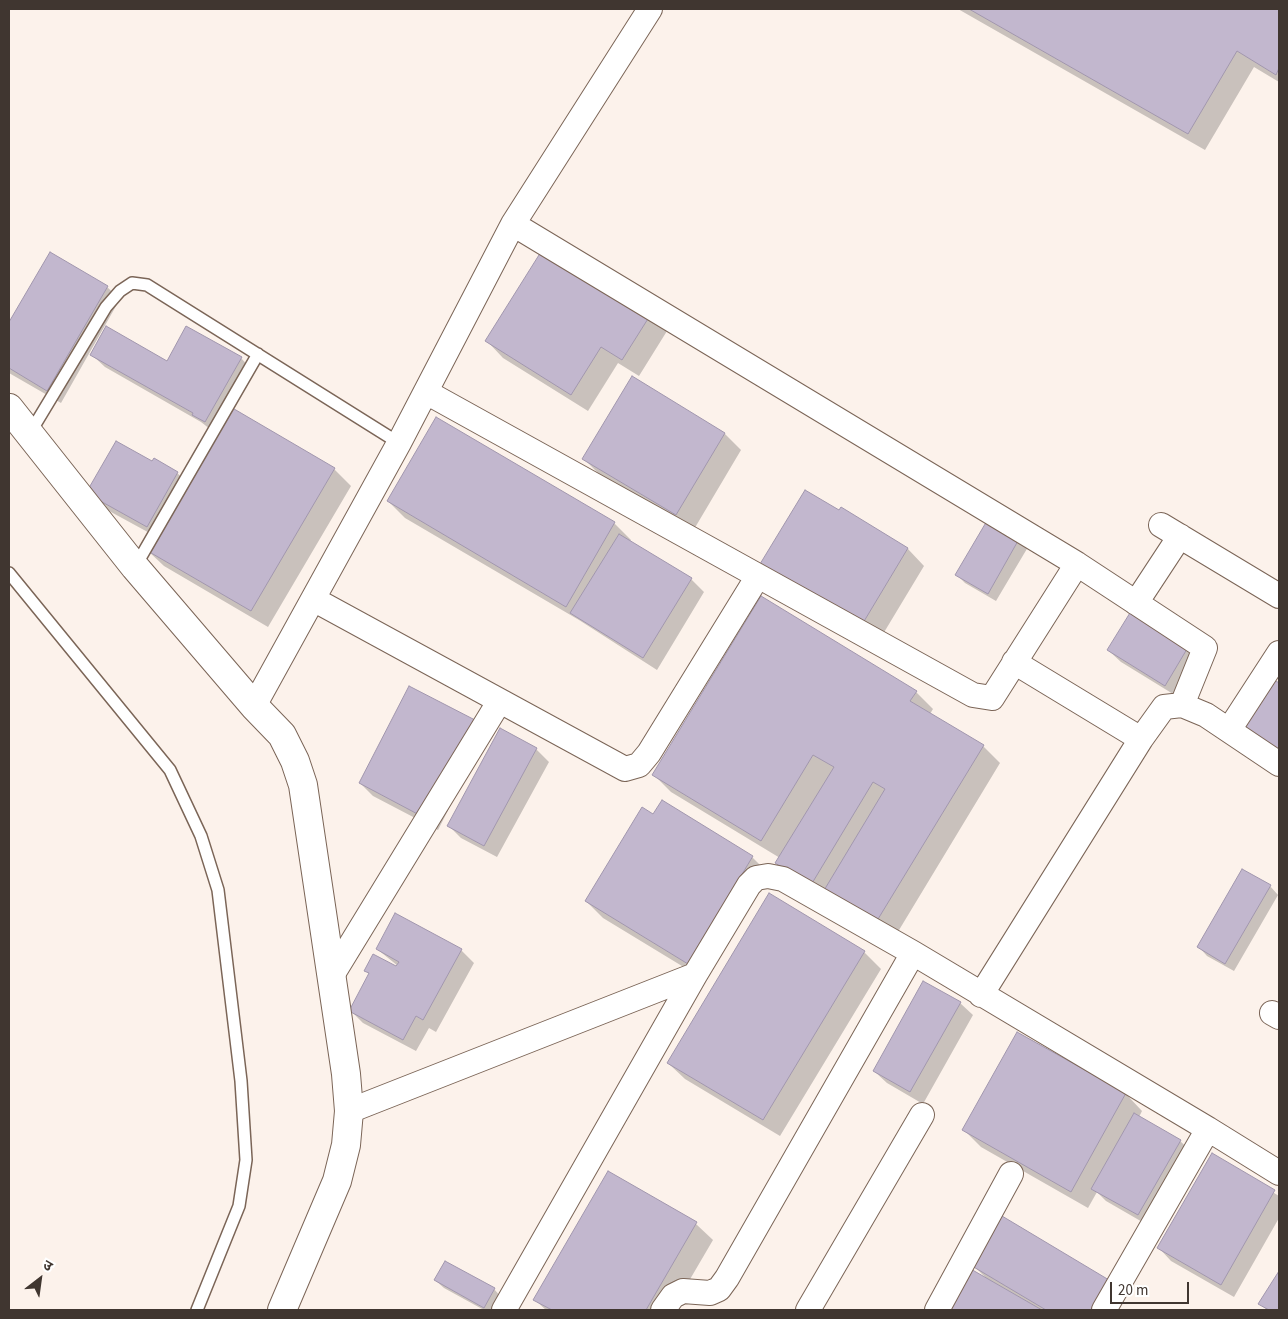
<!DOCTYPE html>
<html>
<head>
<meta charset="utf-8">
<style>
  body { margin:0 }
  #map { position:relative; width:1288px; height:1319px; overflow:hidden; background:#fcf2eb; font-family:"Source Sans 3","Noto Sans Devanagari",sans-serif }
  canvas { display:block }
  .frame { position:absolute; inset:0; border:10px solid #403630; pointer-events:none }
  .north { position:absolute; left:15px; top:1254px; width:50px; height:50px; -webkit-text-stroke:4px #fff; paint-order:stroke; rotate:30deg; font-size:14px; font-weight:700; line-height:20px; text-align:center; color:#403630 }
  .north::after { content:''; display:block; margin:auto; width:18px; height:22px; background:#403630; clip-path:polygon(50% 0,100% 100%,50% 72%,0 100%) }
  .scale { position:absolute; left:1110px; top:1282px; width:79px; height:22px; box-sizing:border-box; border:2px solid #403630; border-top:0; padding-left:6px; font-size:15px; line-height:18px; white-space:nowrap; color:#403630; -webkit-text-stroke:4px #fff; paint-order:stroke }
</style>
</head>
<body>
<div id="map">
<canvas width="1288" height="1319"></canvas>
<div class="frame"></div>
<div class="north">उ</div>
<div class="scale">20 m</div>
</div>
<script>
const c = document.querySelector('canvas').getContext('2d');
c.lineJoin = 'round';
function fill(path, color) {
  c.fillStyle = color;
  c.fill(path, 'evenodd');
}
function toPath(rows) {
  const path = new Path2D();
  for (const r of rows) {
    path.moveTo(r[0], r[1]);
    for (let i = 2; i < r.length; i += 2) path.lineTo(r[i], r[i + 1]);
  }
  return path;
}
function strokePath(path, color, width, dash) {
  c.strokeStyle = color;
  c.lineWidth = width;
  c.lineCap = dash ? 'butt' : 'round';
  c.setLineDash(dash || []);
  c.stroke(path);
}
const shadow = toPath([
  [958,9,1279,9,1279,82,1254,67,1205,150],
  [50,253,107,287,120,299,61,403,9,373,9,325],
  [650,315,667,331,639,376,618,363,588,411,503,358,487,341],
  [92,355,167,362,241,358,253,371,232,409,334,469,351,486,268,627,164,566,147,550,155,536,100,506,87,493,152,463,177,473,187,482,215,433,201,422,105,367],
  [437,419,614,523,631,540,630,542,691,579,704,592,657,670,579,620,405,518,388,501],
  [725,434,741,450,693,531,601,476,584,459],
  [842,509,908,549,924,566,877,644,811,604],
  [991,516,1031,542,996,601,965,583,957,575],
  [1133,610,1202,658,1178,697,1121,662,1108,650],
  [1274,681,1279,684,1279,762],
  [916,692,933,709,930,714,983,746,1000,763,893,940,794,880,777,863,780,858,671,792,654,775],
  [487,734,438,830,373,796,360,783],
  [536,749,549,762,497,857,461,838,448,825],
  [654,816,752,857,769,874,705,980,603,918,586,901],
  [1270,886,1278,895,1234,971,1207,956,1199,947],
  [769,895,864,952,881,969,780,1136,685,1079,668,1063],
  [377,949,461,950,474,963,436,1032,429,1028,416,1051,363,1023,350,1010,370,975,366,970,397,968,398,966],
  [960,1003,973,1015,923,1104,887,1083,874,1071],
  [1018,1034,1126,1094,1142,1111,1139,1117,1180,1141,1193,1153,1151,1227,1106,1201,1097,1192,1088,1208,981,1147,964,1130],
  [1212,1155,1279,1196,1279,1218,1234,1297,1171,1261,1159,1248],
  [696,1224,713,1240,672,1310,546,1310,535,1300],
  [974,1266,1111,1310,946,1310,986,1278],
  [1279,1273,1279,1310,1267,1310,1260,1304],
  [435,1280,494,1289,502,1298,495,1310,484,1310,444,1288]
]);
const building = toPath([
  [969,9,1279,9,1279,68,1276,75,1237,51,1188,134,969,9],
  [544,247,651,314,622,360,601,347,571,395,485,341,544,247],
  [50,252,108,286,47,391,9,368,9,322,50,252],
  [106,326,167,361,186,326,242,357,205,422,192,415,193,413,90,355,106,326],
  [632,376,725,433,676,515,582,459,632,376],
  [229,406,335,468,251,611,146,550,229,406],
  [436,417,615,522,566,607,387,501,436,417],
  [116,441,152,461,154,458,178,472,147,527,86,493,116,441],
  [805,490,839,510,841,507,908,548,860,628,760,564,805,490],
  [991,514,1023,532,988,594,955,575,991,514],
  [619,534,692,578,643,658,570,613,619,534],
  [761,596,917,691,910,701,984,745,875,924,823,892,885,789,873,782,811,885,775,863,834,767,813,755,761,841,652,775,761,596],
  [1133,608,1190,644,1165,686,1107,650,1133,608],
  [1273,679,1279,683,1279,759,1239,733,1273,679],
  [409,686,475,720,425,818,359,783,409,686],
  [500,728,537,748,484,846,447,826,500,728],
  [662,800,753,856,688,964,585,901,642,807,653,814,662,800],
  [1242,869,1271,885,1225,964,1197,947,1242,869],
  [769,893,865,951,763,1120,667,1063,769,893],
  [395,913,462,949,423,1020,416,1016,403,1040,349,1011,369,973,364,971,373,954,396,966,399,962,376,949,395,913],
  [923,981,961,1002,910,1092,873,1071,923,981],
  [1017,1032,1126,1093,1071,1192,962,1130,1017,1032],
  [1134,1113,1181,1140,1138,1215,1091,1189,1134,1113],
  [1212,1153,1275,1190,1221,1285,1157,1248,1212,1153],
  [608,1171,697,1222,646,1310,552,1310,533,1300,608,1171],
  [1002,1216,1109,1280,1091,1310,1046,1310,972,1266,1002,1216],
  [445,1261,495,1288,484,1308,434,1280,445,1261],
  [969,1268,1042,1310,944,1310,969,1268],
  [1279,1271,1279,1310,1269,1310,1258,1304,1279,1271]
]);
const lane = toPath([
  [30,433,106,307,120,291,132,283,147,285,399,443],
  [135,567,258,354],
  [9,573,170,770,201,836,218,890,241,1081,246,1160,239,1206,197,1310]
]);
const street = toPath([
  [513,224,1077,564,1205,648,1182,705],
  [426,392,973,695,992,698,1077,564],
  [1161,525,1279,596],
  [313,599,625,769,639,765,649,753,758,576],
  [1136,603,1180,536],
  [1014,662,1141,739],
  [254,706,399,443,513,224,650,9],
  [1229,730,1279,653],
  [331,977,499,702],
  [981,995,1141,739,1164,707,1182,705,1206,715,1279,764],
  [1272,1013,1279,1017],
  [349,1111,695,975],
  [504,1310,695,975,749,885,756,878,768,876,783,879,913,953,1208,1129],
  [663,1310,673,1296,683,1291,710,1293,719,1289,727,1278,913,953],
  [808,1310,922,1115],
  [937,1310,1011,1174],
  [1104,1310,1208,1129,1279,1173]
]);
const secondary = toPath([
  [9,408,135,567,254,706,282,735,295,761,303,785,346,1074,349,1111,346,1145,337,1181,282,1310]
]);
fill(shadow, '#0003');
fill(building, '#c2b7ce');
strokePath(building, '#a196ad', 1);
strokePath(lane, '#7b6557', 14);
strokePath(street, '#7b6557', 26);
strokePath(secondary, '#7b6557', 30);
strokePath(lane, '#fff', 11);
strokePath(street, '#fff', 24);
strokePath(secondary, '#fff', 28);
</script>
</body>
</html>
